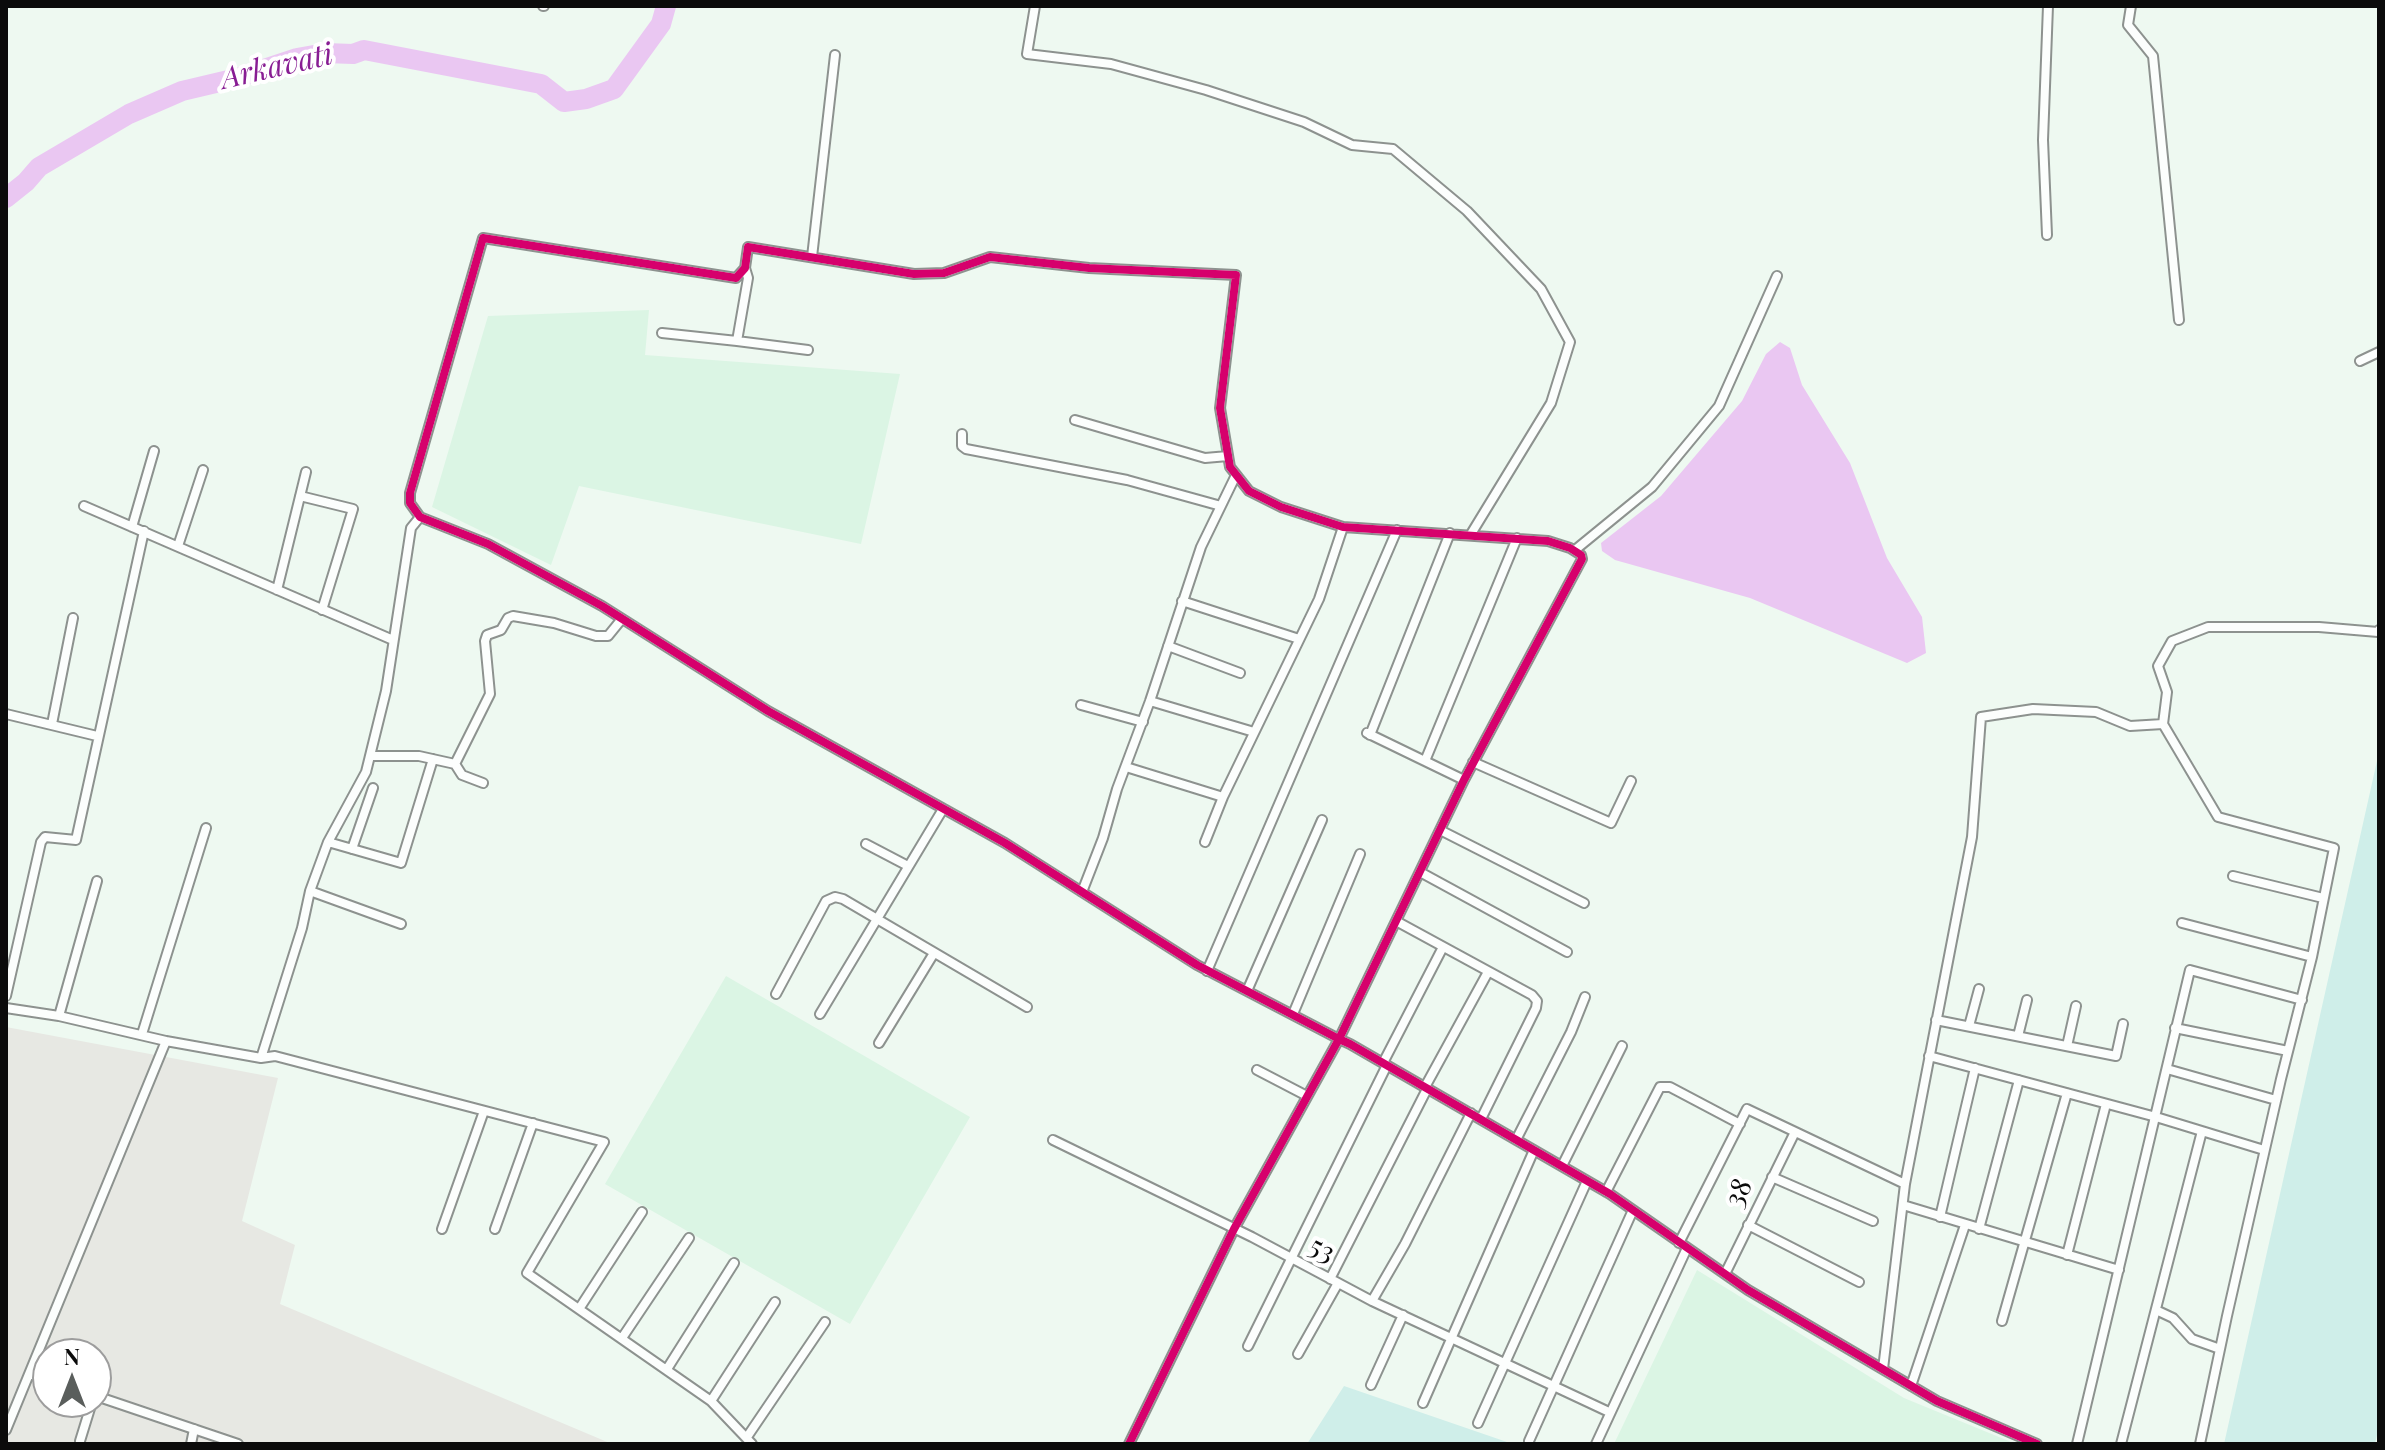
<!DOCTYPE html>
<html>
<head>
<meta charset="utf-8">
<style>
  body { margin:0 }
  #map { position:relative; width:2385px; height:1450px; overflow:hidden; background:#eef9f1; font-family:"Playfair Display",serif }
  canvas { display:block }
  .frame { position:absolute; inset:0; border:8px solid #0b0b0b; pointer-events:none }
  .north { position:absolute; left:32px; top:1338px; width:80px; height:80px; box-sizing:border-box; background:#fff; border:2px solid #9d9d9d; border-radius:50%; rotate:0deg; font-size:22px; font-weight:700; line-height:32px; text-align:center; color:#0b0b0b }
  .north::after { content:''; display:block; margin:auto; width:28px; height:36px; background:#5a5e5c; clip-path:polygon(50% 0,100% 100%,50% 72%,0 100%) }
</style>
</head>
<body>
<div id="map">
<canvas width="2385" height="1450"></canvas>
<div class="frame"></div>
<div class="north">N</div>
</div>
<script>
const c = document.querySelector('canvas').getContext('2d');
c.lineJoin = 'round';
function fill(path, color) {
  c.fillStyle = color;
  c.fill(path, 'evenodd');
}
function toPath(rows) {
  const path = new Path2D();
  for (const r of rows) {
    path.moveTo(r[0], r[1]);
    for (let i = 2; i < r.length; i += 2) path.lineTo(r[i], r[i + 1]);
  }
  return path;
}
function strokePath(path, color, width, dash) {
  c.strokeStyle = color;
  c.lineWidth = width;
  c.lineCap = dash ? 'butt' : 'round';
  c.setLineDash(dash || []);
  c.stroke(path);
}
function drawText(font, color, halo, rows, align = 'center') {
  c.font = font + ' "Playfair Display",serif';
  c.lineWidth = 8;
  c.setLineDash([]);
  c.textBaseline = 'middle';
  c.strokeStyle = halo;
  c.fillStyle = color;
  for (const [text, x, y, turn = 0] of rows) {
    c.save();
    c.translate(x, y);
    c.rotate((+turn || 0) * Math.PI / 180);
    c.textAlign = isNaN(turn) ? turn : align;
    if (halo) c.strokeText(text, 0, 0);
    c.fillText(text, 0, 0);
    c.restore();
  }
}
const industrial = toPath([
  [6,1027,278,1078,242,1221,295,1245,280,1304,612,1444,6,1444],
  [48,1354,96,1354,96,1402,48,1402]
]);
const farmland = toPath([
  [649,310,645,355,900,374,861,544,579,486,551,565,432,507,488,316],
  [726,976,970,1117,850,1324,605,1184],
  [1697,1270,1904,1398,2016,1444,1614,1444]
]);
const green = toPath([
  [2379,752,2379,1426,2375,1444,2224,1444],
  [1344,1386,1507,1442,1507,1444,1307,1444]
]);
const water = toPath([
  [1780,342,1790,348,1802,385,1850,463,1887,558,1922,617,1926,653,1907,663,1750,598,1615,560,1602,551,1601,543,1661,496,1742,401,1766,354]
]);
const river = toPath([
  [6,198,26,182,39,167,129,114,182,91,237,78,297,58,325,53,353,54,364,50,541,84,564,102,586,99,614,89,661,24,666,6]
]);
const minor = toPath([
  [543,6,544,6],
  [1035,6,1027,54,1111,64,1206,90,1304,122,1352,145,1393,149,1467,211,1541,289,1570,342,1551,403,1471,534],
  [2131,6,2128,25,2153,56,2179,320],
  [2047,235,2043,140,2048,6],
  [812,257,835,55],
  [662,333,737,341,748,278,745,268],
  [737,341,808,350],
  [2360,361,2379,352],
  [1075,420,1205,458,1228,456],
  [962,434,962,446,966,449,1127,480,1221,506],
  [300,496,353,509,322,610],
  [84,506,393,640],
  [132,527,154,451],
  [178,546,203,470],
  [1575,550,1652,487,1719,406,1777,276],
  [277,590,306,472],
  [1182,601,1299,639],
  [1168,646,1240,673],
  [1150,701,1254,732],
  [1081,705,1143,722],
  [6,714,97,736],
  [52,724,73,618],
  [2163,724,2218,817,2334,848,2312,957,2281,1079,2227,1316,2200,1444],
  [1367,733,1464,780],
  [1370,735,1450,533],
  [370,756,419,756,455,764,490,694,485,641,487,635,501,630,508,618,513,616,554,623,596,636,608,636,621,620],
  [1425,761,1517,538],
  [1473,762,1611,823,1631,781],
  [455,764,462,775,483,783],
  [1126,767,1223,797],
  [1440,830,1584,903],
  [328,842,401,863,433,759],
  [1205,842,1223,797,1319,599,1343,527],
  [866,844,908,866],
  [352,849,373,788],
  [1420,872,1567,952],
  [2233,876,2323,898],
  [310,891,401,924],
  [1082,892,1103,838,1117,789,1150,701,1201,547,1236,475],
  [1396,921,1532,995,1537,1001,1536,1008,1481,1119],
  [2182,923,2312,957],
  [1207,971,1397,530],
  [1247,991,1322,820],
  [776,994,826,901,835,897,843,899,1027,1007],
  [6,996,41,842,45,837,76,840,144,531],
  [6,1008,59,1016,166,1041],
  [820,1014,943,809],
  [1293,1014,1360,854],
  [59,1016,97,881],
  [1936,1020,2116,1056,2123,1024],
  [1969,1026,1979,989],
  [2175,1028,2288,1051],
  [142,1034,206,828],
  [2018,1036,2027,1000],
  [879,1043,934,953],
  [2067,1046,2076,1006],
  [1929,1056,2156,1117,2264,1150],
  [261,1058,302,928,310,891,328,842,366,772,386,691,411,528,420,517],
  [1383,1063,1443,947],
  [2167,1069,2276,1100],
  [1257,1070,1307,1096],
  [1425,1087,1488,972],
  [1053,1140,1252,1237,1372,1301,1609,1412],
  [1516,1140,1571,1032,1585,997],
  [1562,1166,1622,1046],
  [1772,1177,1873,1221],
  [1606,1192,1660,1087,1670,1087,1740,1124],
  [1903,1205,2119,1270],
  [1940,1217,1975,1068],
  [1748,1225,1859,1282],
  [442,1229,484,1111],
  [495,1229,533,1123],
  [1979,1229,2019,1080],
  [1679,1243,1747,1109,1905,1184],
  [2067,1255,2106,1104],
  [1725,1274,1795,1132],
  [1330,1279,1427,1089],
  [1372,1301,1405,1244,1471,1113],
  [579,1309,642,1212],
  [2156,1310,2173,1318,2192,1339,2220,1349],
  [2002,1321,2067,1093],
  [622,1338,689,1238],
  [1248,1346,1387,1065],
  [1298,1354,1338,1283],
  [667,1369,734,1263],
  [1883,1369,1905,1184,1972,837,1981,717,2033,709,2096,712,2130,726,2163,724,2167,692,2158,666,2172,641,2208,627,2319,627,2378,632,2379,630],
  [29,1374,48,1380],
  [1371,1385,1403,1315],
  [1911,1386,1965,1225],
  [96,1396,238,1444],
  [711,1401,775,1302],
  [1423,1403,1534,1150],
  [1478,1423,1587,1181],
  [6,1430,166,1041,261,1058,275,1056,604,1142,527,1273,711,1401,752,1444],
  [747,1437,825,1322],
  [80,1441,92,1402],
  [1529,1441,1633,1210],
  [191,1444,194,1429],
  [1129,1444,1234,1229,1339,1039,1464,780,1582,559,1581,555,1570,548,1548,541,1343,527,1281,507,1249,491,1230,467,1220,408,1236,275,1089,268,990,257,944,273,914,274,748,247,745,268,736,278,483,238,410,493,410,503,420,517,488,544,602,606,768,711,1005,843,1197,965,1339,1039,1350,1044,1610,1194,1748,1290,1937,1401,2037,1444],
  [1596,1444,1687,1248],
  [2077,1444,2190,970,2302,1000],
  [2121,1444,2202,1131]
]);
const cycleway = toPath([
  [1129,1444,1234,1229,1339,1039,1464,780,1582,559,1581,555,1570,548,1548,541,1343,527,1281,507,1249,491,1230,467,1220,408,1236,275,1089,268,990,257,944,273,914,274,748,247,745,268,736,278,483,238,410,493,410,503,420,517,488,544,602,606,768,711,1005,843,1197,965,1339,1039,1350,1044,1610,1194,1748,1290,1937,1401,2037,1444]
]);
const streetNames = [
  ["38",1739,1193,-63],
  ["53",1322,1250,28]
];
const waterNames = [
  ["Arkavati",277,67,-13]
];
fill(industrial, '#e7e8e3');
fill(farmland, '#dbf5e4');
fill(green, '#cfeee9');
fill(water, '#eac7f2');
strokePath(river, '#eac7f2', 20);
strokePath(minor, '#8d928f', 12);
strokePath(minor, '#fcfefd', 8);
strokePath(cycleway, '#d6006c', 8);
drawText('28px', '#0b0b0b', '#fff', streetNames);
drawText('italic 30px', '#881d93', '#fff', waterNames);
</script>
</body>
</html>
